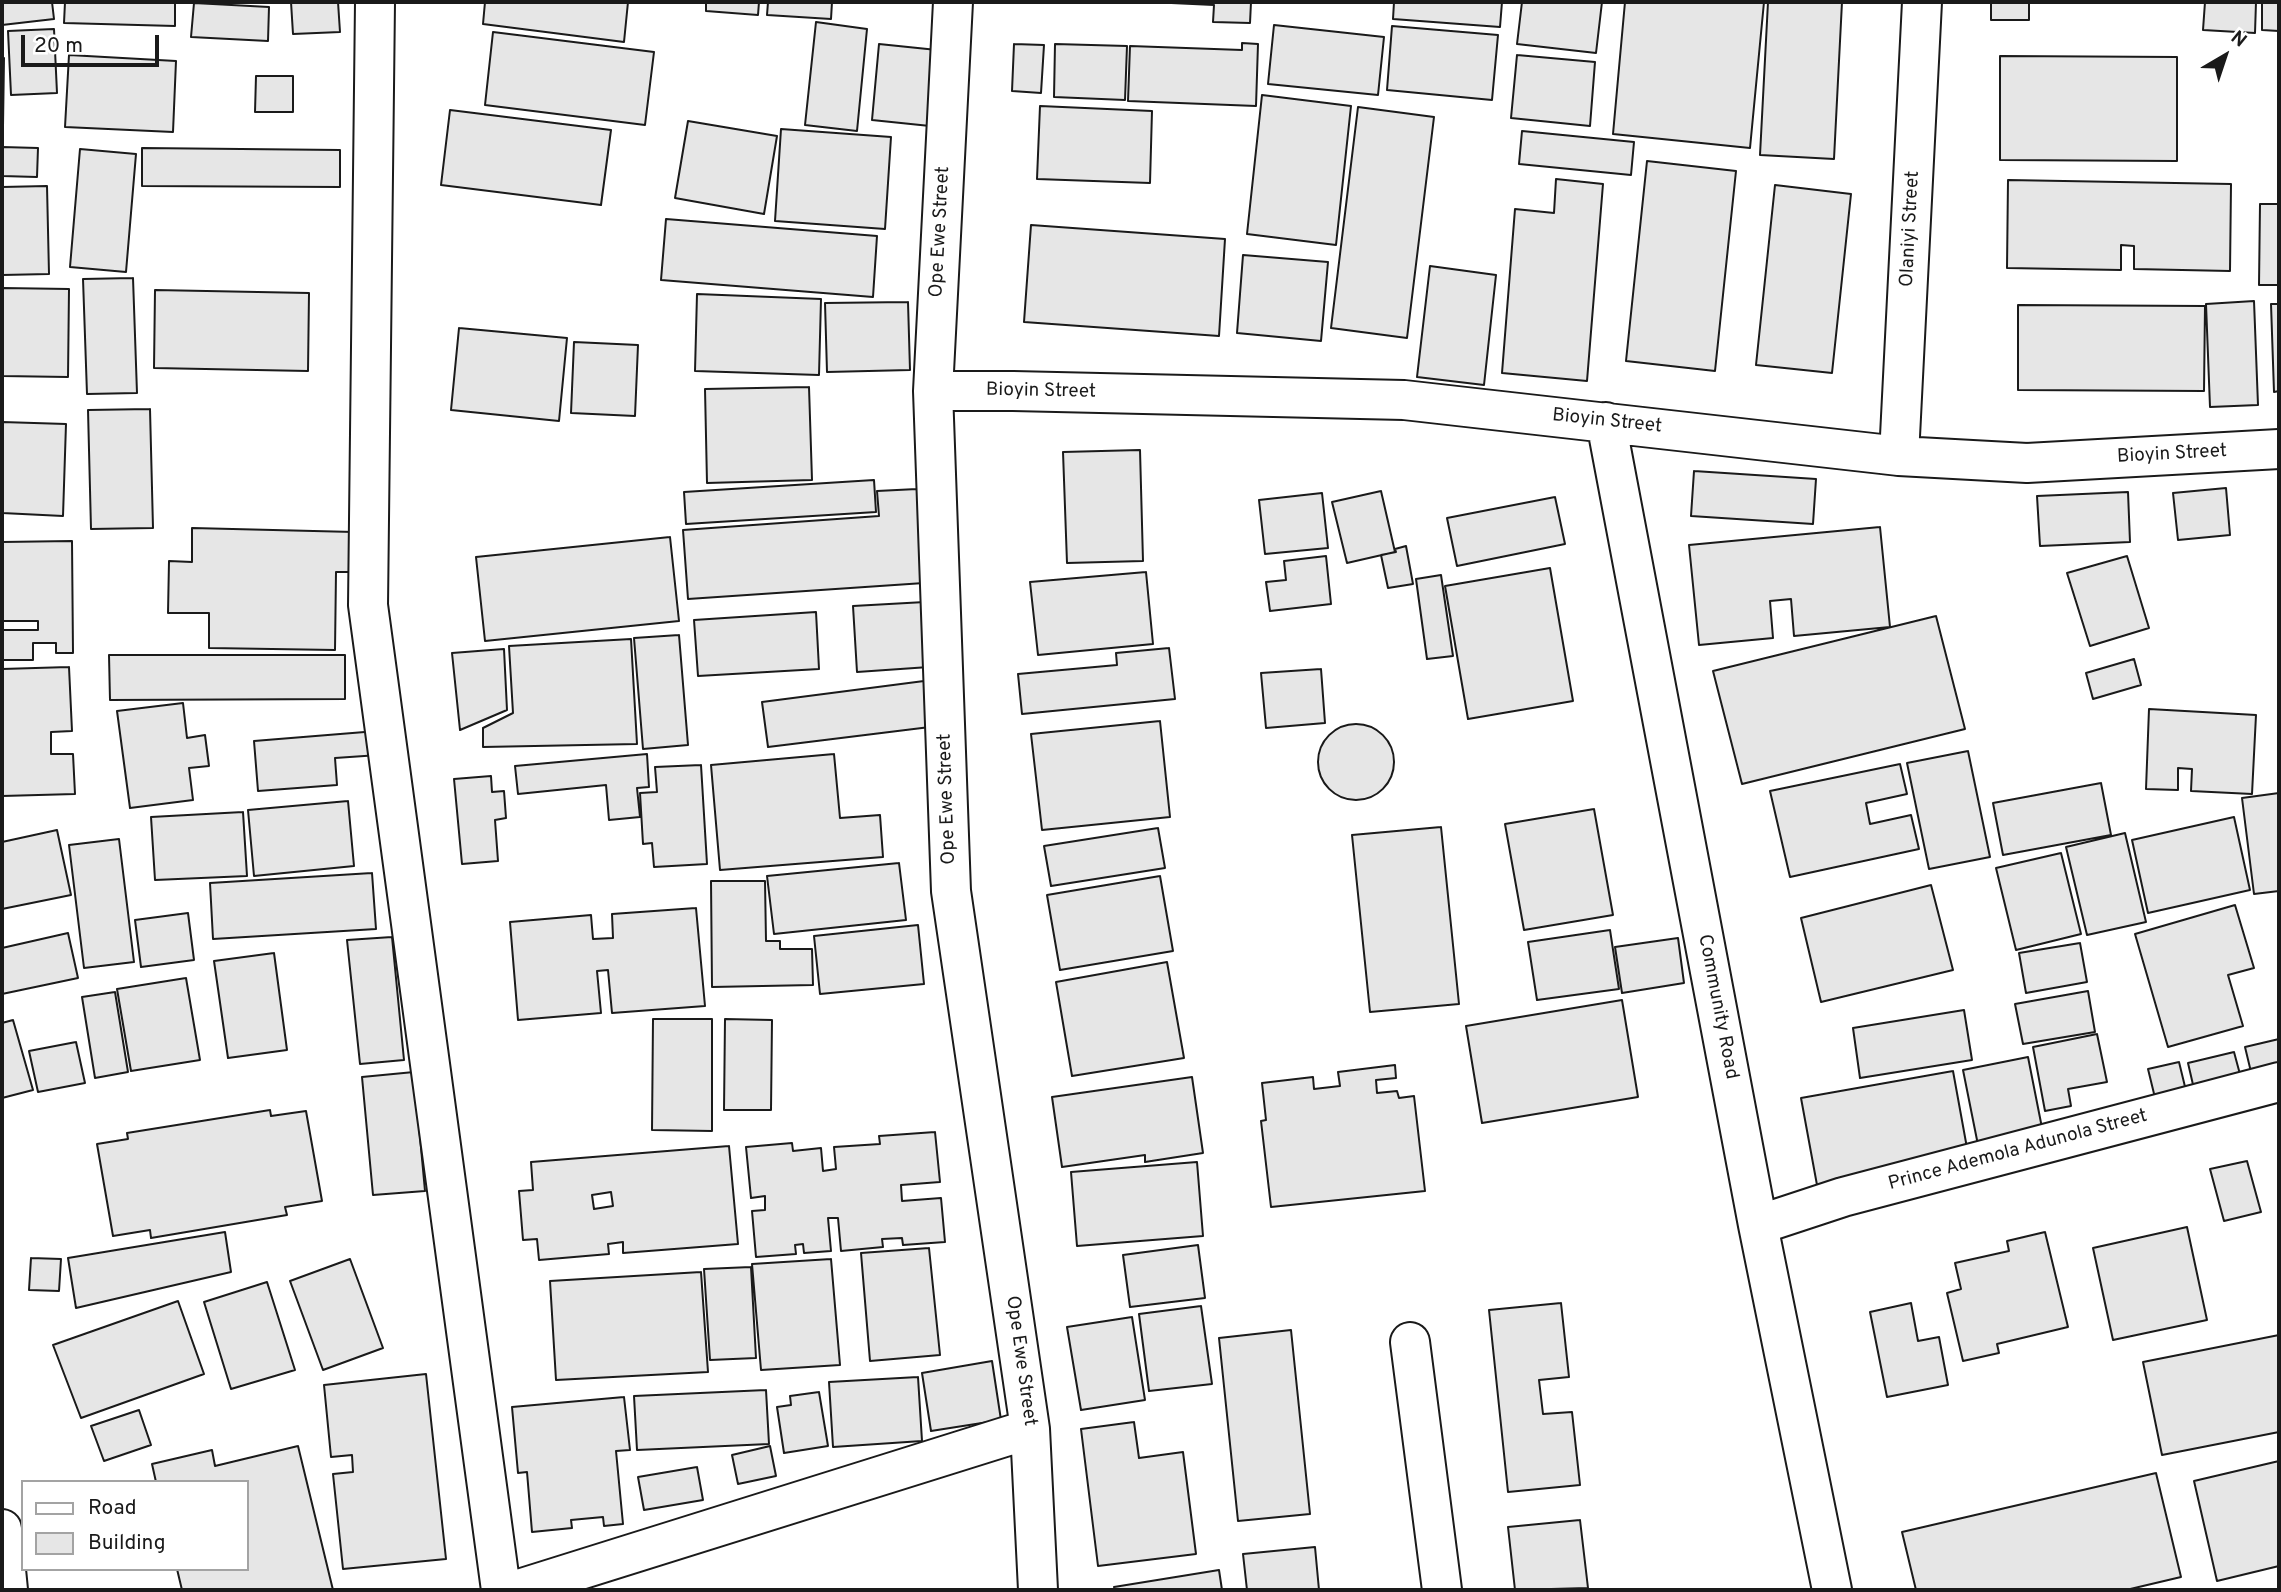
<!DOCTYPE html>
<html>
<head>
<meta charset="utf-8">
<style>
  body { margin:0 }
  #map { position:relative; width:2281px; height:1592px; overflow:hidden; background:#fff; font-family:Overpass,sans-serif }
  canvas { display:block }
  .frame { position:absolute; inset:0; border:4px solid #1a1a1a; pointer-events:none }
  .legend { position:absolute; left:21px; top:1480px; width:228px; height:91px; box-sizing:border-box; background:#fff; border:2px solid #a3a3a3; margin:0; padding:9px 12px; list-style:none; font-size:21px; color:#1a1a1a }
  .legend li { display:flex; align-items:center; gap:14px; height:35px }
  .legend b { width:35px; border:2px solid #a3a3a3 }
  .north { position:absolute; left:2190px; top:21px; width:70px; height:70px; -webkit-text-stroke:5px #fff; paint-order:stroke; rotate:39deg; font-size:19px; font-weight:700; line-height:28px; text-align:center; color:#1a1a1a }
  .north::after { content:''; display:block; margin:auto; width:24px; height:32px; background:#1a1a1a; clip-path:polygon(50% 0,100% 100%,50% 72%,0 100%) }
  .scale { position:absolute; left:21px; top:35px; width:138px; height:32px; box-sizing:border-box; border:4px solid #1a1a1a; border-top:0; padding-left:9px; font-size:21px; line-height:24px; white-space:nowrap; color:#1a1a1a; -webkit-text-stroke:5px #fff; paint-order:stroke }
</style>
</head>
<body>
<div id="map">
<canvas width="2281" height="1592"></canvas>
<div class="frame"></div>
<ul class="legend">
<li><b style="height:9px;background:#fff"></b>Road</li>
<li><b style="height:19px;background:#e6e6e6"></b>Building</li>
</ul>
<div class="north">N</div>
<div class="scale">20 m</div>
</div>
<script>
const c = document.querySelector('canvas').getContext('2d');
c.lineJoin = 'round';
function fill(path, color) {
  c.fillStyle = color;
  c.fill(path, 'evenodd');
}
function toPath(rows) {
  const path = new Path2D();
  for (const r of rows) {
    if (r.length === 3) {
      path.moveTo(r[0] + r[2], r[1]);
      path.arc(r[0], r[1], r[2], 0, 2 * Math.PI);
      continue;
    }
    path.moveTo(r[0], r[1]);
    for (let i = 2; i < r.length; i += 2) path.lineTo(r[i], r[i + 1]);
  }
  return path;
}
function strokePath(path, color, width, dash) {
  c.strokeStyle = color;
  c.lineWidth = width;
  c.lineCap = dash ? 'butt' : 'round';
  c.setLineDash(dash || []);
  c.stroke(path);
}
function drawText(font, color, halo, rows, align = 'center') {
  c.font = font + ' Overpass,sans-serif';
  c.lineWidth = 5;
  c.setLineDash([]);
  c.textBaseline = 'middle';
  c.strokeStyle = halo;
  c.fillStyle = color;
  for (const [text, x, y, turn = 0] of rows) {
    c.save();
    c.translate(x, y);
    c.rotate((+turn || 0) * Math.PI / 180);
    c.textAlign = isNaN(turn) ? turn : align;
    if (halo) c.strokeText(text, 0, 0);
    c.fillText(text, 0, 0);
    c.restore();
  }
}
const building = toPath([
  [2,2,52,2,54,19,2,25,2,2],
  [65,2,175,2,175,26,64,23,65,2],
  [291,2,338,2,340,32,293,34,291,2],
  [485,2,628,2,624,42,483,24,485,2],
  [706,2,759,2,758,15,706,11,706,2],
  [768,2,832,2,831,19,767,15,768,2],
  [1150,2,1251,2,1250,23,1213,22,1214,5,1150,2],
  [1394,2,1502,2,1500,27,1393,19,1394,2],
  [1522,2,1602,2,1596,53,1517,44,1522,2],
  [1625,2,1764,2,1750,148,1613,134,1625,2],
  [1768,2,1842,2,1834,159,1760,155,1768,2],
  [1991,2,2029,2,2029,20,1991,20,1991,2],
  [2205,2,2256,2,2255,33,2203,30,2205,2],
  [2262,2,2279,2,2279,31,2262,30,2262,2],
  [194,3,269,7,268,41,191,37,194,3],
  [816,22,867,29,857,131,805,125,816,22],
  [1274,25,1384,37,1378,95,1268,84,1274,25],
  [1392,26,1498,35,1492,100,1387,90,1392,26],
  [54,29,57,93,11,95,8,31,54,29],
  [493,32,654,52,645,125,485,105,493,32],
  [1242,43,1258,44,1256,106,1128,101,1130,46,1242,50,1242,43],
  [879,44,937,50,930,126,872,120,879,44],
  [1014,44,1044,45,1041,93,1012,91,1014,44],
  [1055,44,1127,46,1125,100,1054,97,1055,44],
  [69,55,176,61,173,132,65,127,69,55],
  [1517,55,1595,62,1590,126,1511,118,1517,55],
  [2000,56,2177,57,2177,161,2000,160,2000,56],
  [2,58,4,58,3,126,2,126,2,58],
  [256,76,293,76,293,112,255,112,256,76],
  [1262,95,1351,106,1336,245,1247,234,1262,95],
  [1040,106,1152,111,1150,183,1037,179,1040,106],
  [1358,107,1434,117,1407,338,1331,328,1358,107],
  [450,110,611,130,601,205,441,185,450,110],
  [688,121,777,136,764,214,675,198,688,121],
  [781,129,891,137,885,229,775,221,781,129],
  [1522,131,1634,142,1631,175,1519,164,1522,131],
  [2,147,38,148,37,177,2,176,2,147],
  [142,148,340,150,340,187,142,186,142,148],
  [80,149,136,154,126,272,70,267,80,149],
  [1647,161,1736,171,1715,371,1626,361,1647,161],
  [1556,179,1603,184,1587,381,1502,373,1515,209,1554,213,1556,179],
  [2008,180,2231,184,2230,271,2134,269,2134,246,2121,245,2121,270,2007,268,2008,180],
  [1775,185,1851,194,1832,373,1756,365,1775,185],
  [47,186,49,274,2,275,2,187,47,186],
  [2260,204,2279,204,2279,285,2259,285,2260,204],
  [666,219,877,236,873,297,661,280,666,219],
  [1031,225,1225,239,1219,336,1024,322,1031,225],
  [1243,255,1328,262,1321,341,1237,333,1243,255],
  [1430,266,1496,275,1484,385,1417,377,1430,266],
  [133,278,137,393,87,394,83,279,133,278],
  [2,288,69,289,68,377,2,376,2,288],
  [155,290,309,293,308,371,154,368,155,290],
  [697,294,821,299,819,375,695,371,697,294],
  [2254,301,2258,405,2210,407,2206,304,2254,301],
  [908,302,910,370,827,372,825,303,908,302],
  [2271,304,2279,304,2279,391,2274,392,2271,304],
  [2018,305,2205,306,2204,391,2018,390,2018,305],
  [459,328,567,338,559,421,451,410,459,328],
  [574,342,638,345,635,416,571,413,574,342],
  [809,387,812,480,707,483,705,389,809,387],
  [150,409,153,528,91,529,88,410,150,409],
  [2,422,66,424,63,516,2,513,2,422],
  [1140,450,1143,561,1067,563,1063,452,1140,450],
  [1694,471,1816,479,1813,524,1691,516,1694,471],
  [874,480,876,512,686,524,684,492,874,480],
  [2226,488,2230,535,2178,540,2173,493,2226,488],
  [917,489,924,583,688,599,683,530,879,516,877,491,917,489],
  [1381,491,1395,552,1347,563,1332,502,1381,491],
  [2128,492,2130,542,2040,546,2037,496,2128,492],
  [1322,493,1328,548,1265,554,1259,500,1322,493],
  [1555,497,1565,544,1457,566,1447,518,1555,497],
  [1880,527,1890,627,1794,636,1791,599,1770,601,1773,638,1699,645,1689,545,1880,527],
  [192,528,354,532,354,572,336,572,335,650,209,648,209,613,168,613,169,561,192,562,192,528],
  [670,537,679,621,485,641,476,557,670,537],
  [72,541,73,653,56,653,56,643,33,643,33,660,3,660,3,630,38,630,38,621,3,621,2,542,72,541],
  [1406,546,1413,584,1388,588,1381,555,1396,552,1395,549,1406,546],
  [1326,556,1331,604,1270,611,1266,582,1286,580,1284,561,1326,556],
  [2127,556,2149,628,2090,646,2067,573,2127,556],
  [1550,568,1573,701,1468,719,1445,586,1550,568],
  [1146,572,1153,644,1038,655,1030,582,1146,572],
  [1441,575,1453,656,1427,659,1416,579,1441,575],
  [925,602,929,667,857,672,853,606,925,602],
  [816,612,819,669,698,676,694,620,816,612],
  [1936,616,1965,729,1742,784,1713,671,1936,616],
  [679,635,688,745,643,749,634,638,679,635],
  [631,639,637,744,483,747,483,728,513,713,509,646,631,639],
  [1169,648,1175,699,1022,714,1018,674,1117,665,1116,653,1169,648],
  [504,649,507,710,460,730,452,653,504,649],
  [109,655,345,655,345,699,110,700,109,655],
  [2134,659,2141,685,2093,699,2086,673,2134,659],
  [69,667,72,731,51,732,51,754,73,754,75,794,2,796,2,669,69,667],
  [1321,669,1325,723,1266,728,1261,673,1321,669],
  [924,681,930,727,768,747,762,702,924,681],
  [183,703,187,738,205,735,209,766,189,768,193,800,130,808,117,711,183,703],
  [2149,709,2256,715,2252,794,2191,791,2192,769,2178,768,2178,790,2146,789,2149,709],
  [1160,721,1170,817,1042,830,1031,734,1160,721],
  [1356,762,38],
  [377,731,379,755,335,758,337,785,258,791,254,741,377,731],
  [1968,751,1990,857,1929,869,1907,763,1968,751],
  [647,754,649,787,637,788,640,817,609,820,606,785,518,794,515,766,647,754],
  [834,754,840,818,880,815,883,857,720,870,711,765,834,754],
  [1900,764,1907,794,1866,803,1870,824,1911,815,1919,849,1790,877,1770,791,1900,764],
  [701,765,707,864,654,867,652,843,643,844,640,793,657,792,655,767,701,765],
  [491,776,492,792,504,791,506,818,495,820,498,861,462,864,454,779,491,776],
  [2101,783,2111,835,2003,855,1993,803,2101,783],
  [2279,793,2279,891,2254,894,2242,798,2279,793],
  [348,801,354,866,254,876,248,810,348,801],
  [1594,809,1613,915,1524,930,1505,824,1594,809],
  [243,812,247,876,155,880,151,817,243,812],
  [2234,817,2250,890,2148,913,2132,840,2234,817],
  [1441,827,1459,1004,1370,1012,1352,835,1441,827],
  [1158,828,1165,868,1051,886,1044,846,1158,828],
  [57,830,71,895,2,909,2,842,57,830],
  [2125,833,2146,922,2087,935,2066,847,2125,833],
  [119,839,134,962,84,968,69,845,119,839],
  [2061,853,2081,934,2016,950,1996,868,2061,853],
  [899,863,906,920,774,934,767,876,899,863],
  [372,873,376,929,213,939,210,883,372,873],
  [1160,876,1173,951,1060,970,1047,895,1160,876],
  [711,881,765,881,766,941,780,941,780,949,812,949,813,985,712,987,711,881],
  [1931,885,1953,970,1821,1002,1801,918,1931,885],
  [2235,905,2254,968,2228,975,2243,1026,2168,1047,2135,934,2235,905],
  [696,908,705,1006,612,1013,608,970,597,971,601,1013,518,1020,510,922,591,915,593,939,613,938,612,914,696,908],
  [188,913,194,960,141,967,135,920,188,913],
  [918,925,924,984,820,994,814,936,918,925],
  [1610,930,1619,989,1537,1000,1528,942,1610,930],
  [68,933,78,978,2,994,2,948,68,933],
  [392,937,404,1060,360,1064,347,940,392,937],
  [1678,938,1684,983,1622,993,1615,947,1678,938],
  [2080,943,2087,982,2026,993,2019,953,2080,943],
  [274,953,287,1050,228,1058,214,961,274,953],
  [1167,962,1184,1058,1072,1076,1056,982,1167,962],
  [186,978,200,1060,131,1071,117,989,186,978],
  [2088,991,2095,1032,2023,1044,2015,1004,2088,991],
  [115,992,128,1072,95,1078,82,997,115,992],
  [1622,1000,1638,1097,1482,1123,1466,1026,1622,1000],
  [1964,1010,1972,1060,1860,1078,1853,1028,1964,1010],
  [653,1019,712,1019,712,1131,652,1130,653,1019],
  [725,1019,772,1020,771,1110,724,1110,725,1019],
  [13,1020,33,1090,2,1098,2,1023,13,1020],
  [2097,1034,2107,1082,2068,1089,2071,1106,2045,1111,2033,1047,2097,1034],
  [2279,1039,2279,1065,2251,1072,2245,1047,2279,1039],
  [76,1042,85,1083,38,1092,29,1051,76,1042],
  [2234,1052,2241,1078,2194,1089,2188,1063,2234,1052],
  [2028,1057,2044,1138,1979,1150,1963,1070,2028,1057],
  [2179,1062,2188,1099,2157,1106,2148,1069,2179,1062],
  [1395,1065,1396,1078,1376,1080,1377,1093,1397,1091,1399,1098,1414,1096,1425,1191,1271,1207,1261,1121,1266,1120,1262,1083,1313,1077,1314,1089,1340,1086,1338,1072,1395,1065],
  [1953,1071,1969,1159,1817,1185,1801,1098,1953,1071],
  [414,1072,425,1191,373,1195,362,1077,414,1072],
  [1192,1077,1203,1153,1145,1162,1145,1155,1062,1167,1052,1097,1192,1077],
  [270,1110,271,1116,306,1111,322,1201,285,1207,287,1215,151,1238,150,1230,113,1236,97,1144,128,1139,127,1133,270,1110],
  [935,1132,940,1182,901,1185,902,1201,941,1198,945,1242,903,1245,902,1238,882,1239,883,1247,841,1251,838,1218,828,1218,831,1251,804,1253,803,1244,795,1245,796,1254,756,1257,752,1211,765,1210,765,1196,751,1198,746,1147,792,1143,793,1151,821,1148,823,1171,836,1169,834,1147,880,1144,879,1136,935,1132],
  [729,1146,738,1244,623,1253,623,1242,608,1244,609,1254,539,1260,537,1239,523,1240,519,1191,533,1190,531,1162,729,1146],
  [2247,1161,2261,1212,2224,1221,2210,1169,2247,1161],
  [1197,1162,1203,1236,1077,1246,1071,1172,1197,1162],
  [611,1192,613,1206,594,1209,592,1195,611,1192],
  [2187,1227,2207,1320,2113,1340,2093,1248,2187,1227],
  [225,1232,231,1272,76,1308,68,1258,225,1232],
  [2045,1232,2068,1327,1997,1344,1999,1353,1963,1361,1947,1293,1961,1289,1955,1263,2009,1251,2007,1241,2045,1232],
  [1198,1245,1205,1298,1130,1307,1123,1255,1198,1245],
  [929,1248,940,1355,870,1361,861,1253,929,1248],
  [31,1258,61,1259,59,1291,29,1290,31,1258],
  [350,1259,383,1348,323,1370,290,1281,350,1259],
  [831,1259,840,1365,761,1370,752,1264,831,1259],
  [751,1267,756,1358,710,1360,704,1269,751,1267],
  [701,1272,708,1372,556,1380,550,1281,701,1272],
  [267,1282,295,1370,231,1389,204,1302,267,1282],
  [178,1301,204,1374,81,1418,53,1345,178,1301],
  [1561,1303,1569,1377,1539,1380,1543,1414,1572,1412,1580,1485,1508,1492,1489,1310,1561,1303],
  [1911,1303,1918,1341,1939,1337,1948,1385,1887,1397,1870,1312,1911,1303],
  [1201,1306,1212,1384,1149,1391,1139,1314,1201,1306],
  [1132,1317,1145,1400,1081,1410,1067,1327,1132,1317],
  [1291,1330,1310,1514,1238,1521,1219,1338,1291,1330],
  [2279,1335,2279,1432,2162,1455,2143,1362,2279,1335],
  [992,1361,1001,1420,931,1431,922,1373,992,1361],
  [426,1374,446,1559,343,1569,333,1474,353,1472,352,1455,331,1457,324,1385,426,1374],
  [918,1377,922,1441,833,1447,829,1382,918,1377],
  [766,1390,769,1444,637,1450,634,1396,766,1390],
  [819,1392,828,1446,784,1453,777,1407,791,1405,790,1396,819,1392],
  [624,1397,630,1450,616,1451,623,1524,604,1526,603,1517,571,1520,572,1528,532,1532,527,1472,518,1473,512,1407,624,1397],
  [139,1410,151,1445,104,1461,91,1426,139,1410],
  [1134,1422,1139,1458,1183,1452,1196,1554,1098,1566,1081,1429,1134,1422],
  [298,1446,333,1590,182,1590,177,1569,247,1569,247,1482,156,1482,152,1464,212,1450,215,1466,298,1446],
  [770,1446,776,1476,738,1484,732,1455,770,1446],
  [2279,1461,2279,1566,2217,1581,2194,1481,2279,1461],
  [697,1467,703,1500,644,1510,638,1477,697,1467],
  [2156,1473,2181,1577,2126,1590,1916,1590,1902,1532,2156,1473],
  [1580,1520,1588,1588,1515,1590,1508,1527,1580,1520],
  [1315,1547,1319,1590,1247,1590,1243,1554,1315,1547],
  [1219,1570,1222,1590,1115,1590,1114,1587,1219,1570]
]);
const street = toPath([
  [375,2,368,605,501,1590],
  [953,2,933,391,951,891,1030,1429,1038,1590],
  [933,391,1013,391,1404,400,1899,456,2027,463,2279,449],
  [1606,422,1758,1225,1832,1590],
  [1899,456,1922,2],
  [1758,1225,1843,1197,2279,1082],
  [1410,1342,1442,1590],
  [516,1590,1030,1429]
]);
const secondary = toPath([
  [2,1529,8,1590]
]);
const streetNames = [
  ["Olaniyi Street",1911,229,-87],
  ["Ope Ewe Street",941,232,-87],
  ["Bioyin Street",1041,392,1],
  ["Bioyin Street",1607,422,6],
  ["Bioyin Street",2172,455,-3],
  ["Ope Ewe Street",948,799,-92],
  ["Community Road",1717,1007,79],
  ["Prince Ademola Adunola Street",2018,1151,-15],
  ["Ope Ewe Street",1020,1361,82]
];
fill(building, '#e6e6e6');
strokePath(building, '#1a1a1a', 2);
strokePath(street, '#1a1a1a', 42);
strokePath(secondary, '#1a1a1a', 42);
strokePath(street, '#fff', 38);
strokePath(secondary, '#fff', 38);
drawText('19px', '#1a1a1a', '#fff', streetNames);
</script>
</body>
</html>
